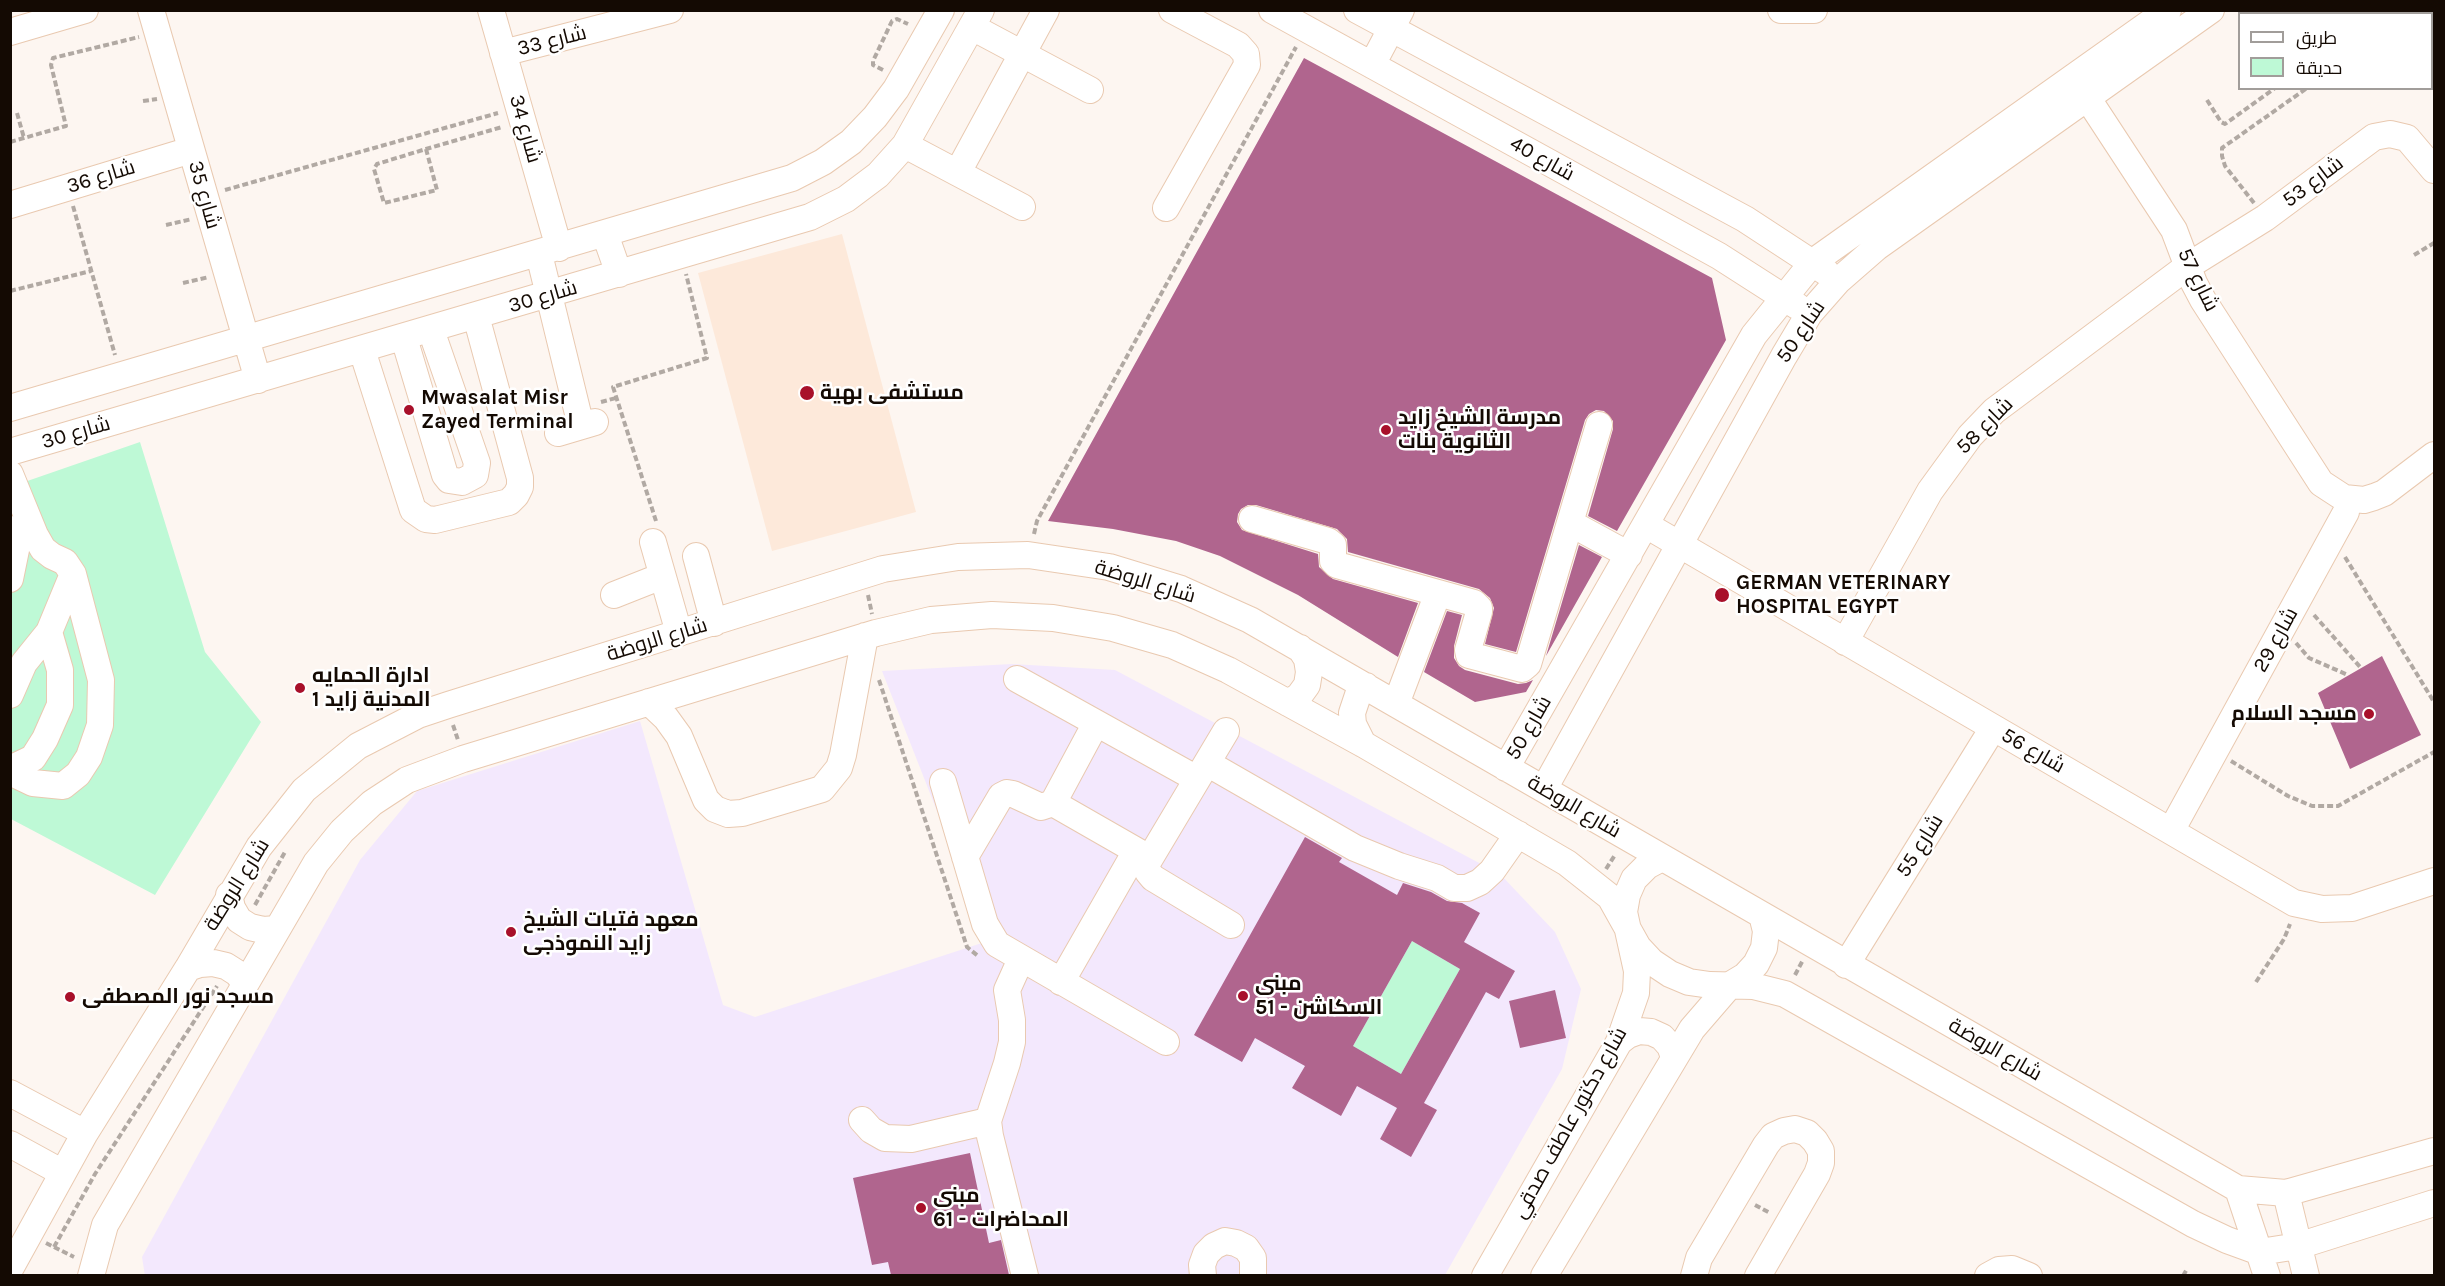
<!DOCTYPE html>
<html>
<head>
<meta charset="utf-8">
<style>
  body { margin:0 }
  #map { position:relative; width:2445px; height:1286px; overflow:hidden; background:#fdf6f1; font-family:Karla,Cairo,sans-serif }
  canvas { display:block }
  .frame { position:absolute; inset:0; border:12px solid #140a03; pointer-events:none }
  .legend { position:absolute; left:2238px; top:12px; width:195px; height:78px; box-sizing:border-box; background:#fff; border:2px solid #a19d9a; margin:0; padding:8px 10px; list-style:none; font-size:18px; color:#140a03 }
  .legend li { display:flex; align-items:center; gap:12px; height:30px }
  .legend b { width:30px; border:2px solid #a19d9a }
</style>
</head>
<body>
<div id="map">
<canvas width="2445" height="1286"></canvas>
<div class="frame"></div>
<ul class="legend">
<li><b style="height:8px;background:#fff"></b>طريق</li>
<li><b style="height:16px;background:#bef9d6"></b>حديقة</li>
</ul>
</div>
<script>
const c = document.querySelector('canvas').getContext('2d');
c.lineJoin = 'round';
function fill(path, color) {
  c.fillStyle = color;
  c.fill(path, 'evenodd');
}
function toPath(rows) {
  const path = new Path2D();
  for (const r of rows) {
    path.moveTo(r[0], r[1]);
    for (let i = 2; i < r.length; i += 2) path.lineTo(r[i], r[i + 1]);
  }
  return path;
}
function strokePath(path, color, width, dash) {
  c.strokeStyle = color;
  c.lineWidth = width;
  c.lineCap = dash ? 'butt' : 'round';
  c.setLineDash(dash || []);
  c.stroke(path);
}
function drawText(font, color, halo, rows, align = 'center') {
  c.font = font + ' Karla,Cairo,sans-serif';
  c.lineWidth = 5;
  c.setLineDash([]);
  c.textBaseline = 'middle';
  c.strokeStyle = halo;
  c.fillStyle = color;
  for (const [text, x, y, turn = 0] of rows) {
    c.save();
    c.translate(x, y);
    c.rotate((+turn || 0) * Math.PI / 180);
    c.textAlign = isNaN(turn) ? turn : align;
    if (halo) c.strokeText(text, 0, 0);
    c.fillText(text, 0, 0);
    c.restore();
  }
}
const education = toPath([
  [1012,664,1115,670,1500,874,1555,932,1581,989,1562,1069,1445,1275,145,1276,142,1257,360,860,417,791,640,721,723,1005,755,1017,988,941,882,671]
]);
const medical = toPath([
  [842,234,916,512,772,551,698,273]
]);
const green = toPath([
  [140,442,205,652,261,722,155,895,11,819,10,487],
  [1412,941,1460,969,1401,1074,1353,1046]
]);
const building = toPath([
  [1304,58,1712,278,1726,340,1617,531,1588,516,1613,429,1613,421,1604,411,1596,410,1589,414,1585,420,1516,652,1485,644,1494,608,1490,598,1479,589,1348,552,1347,539,1337,529,1256,505,1248,505,1241,509,1238,514,1237,522,1242,530,1318,554,1319,567,1333,579,1418,603,1398,657,1298,595,1220,556,1176,541,1113,529,1048,521],
  [1579,545,1602,557,1546,656],
  [1447,611,1462,615,1454,646,1454,658,1459,666,1465,670,1518,684,1526,683,1533,680,1526,692,1475,702,1424,672],
  [2382,656,2421,735,2350,769,2318,693],
  [1305,837,1342,858,1339,862,1397,895,1403,883,1431,892,1447,901,1462,903,1480,913,1464,942,1515,971,1499,999,1486,992,1424,1103,1437,1110,1411,1157,1380,1139,1397,1108,1357,1086,1341,1116,1292,1088,1305,1066,1255,1038,1242,1062,1194,1035],
  [1412,941,1460,969,1401,1074,1353,1046],
  [1555,990,1566,1038,1520,1048,1509,1001],
  [970,1153,989,1243,1001,1240,1009,1275,891,1275,888,1262,872,1265,853,1178]
]);
const path = toPath([
  [2380,14,2384,10],
  [2416,14,2417,14],
  [2432,41,2434,48],
  [883,70,873,65,873,61,892,21,897,19,908,24],
  [2207,100,2221,122,2225,124,2275,88],
  [143,101,157,99],
  [17,113,24,138],
  [10,142,66,126,51,65,53,58,139,37],
  [426,149,437,190,384,203,374,169,377,164,426,149,502,127],
  [225,190,498,113],
  [2254,203,2225,166,2222,156,2222,148,2307,88],
  [73,206,115,355],
  [166,225,192,219],
  [2414,255,2434,243],
  [183,283,209,277],
  [10,291,91,271],
  [601,402,616,398],
  [656,521,613,387,707,358,686,274],
  [1034,534,1037,521,1296,47],
  [2345,557,2434,702],
  [868,595,872,614],
  [2314,615,2361,668],
  [2296,643,2309,658,2348,675],
  [879,680,967,947,978,956],
  [453,725,458,740],
  [2231,761,2288,796,2312,806,2338,806,2434,752],
  [1606,869,1615,855],
  [255,905,285,852],
  [1795,975,1803,960],
  [2256,982,2284,939,2290,924],
  [1755,1205,1770,1213],
  [46,1243,74,1257],
  [54,1247,95,1174,217,986],
  [2183,1276,2187,1269]
]);
const minor = toPath([
  [151,10,258,380],
  [491,10,559,248],
  [1272,10,1719,256,1797,306],
  [1357,10,1745,219,1826,272],
  [1781,10,1814,10],
  [972,27,1090,90],
  [10,32,85,10],
  [503,53,670,10],
  [1372,65,1401,10],
  [2079,85,2174,230,2194,283,2203,300,2321,483,2344,498,2364,500,2374,497,2384,493,2434,455],
  [905,145,1022,207],
  [958,172,1046,10],
  [10,205,191,150],
  [1166,208,1247,65,1246,54,1238,45,1172,10],
  [605,234,619,274],
  [539,254,581,426],
  [404,338,445,475,449,480,462,482,475,475,477,463,431,330],
  [362,350,413,510,426,519,435,520,509,502,516,495,520,487,520,478,476,316],
  [10,408,792,178,823,162,851,142,875,117,896,89,941,10],
  [558,433,595,422],
  [10,452,810,217,846,199,878,175,905,145,981,10],
  [10,474,35,535,43,549,52,556,65,562,73,574,101,680,100,725,89,757,78,774,63,786,33,783,10,772],
  [1252,519,1328,541,1333,545,1333,561,1337,565,1474,603,1479,608,1479,612,1468,650,1469,655,1522,669,1528,664,1599,425],
  [1570,523,1629,555],
  [1646,525,2294,903,2322,909,2352,908,2434,881],
  [10,529,17,545,10,579],
  [653,542,679,633],
  [696,556,714,623],
  [614,595,662,576],
  [1845,642,1930,491,1970,436,1994,411,2188,266,2265,218,2374,137,2390,134,2407,138,2434,170],
  [1017,679,1197,779],
  [10,695,24,663,49,632],
  [649,702,666,718,679,736,706,800,715,809,728,814,742,813,822,789,839,768,843,755,865,636],
  [1288,703,1299,696,1307,685,1309,672,1307,659,1300,648],
  [1396,704,1438,593],
  [1226,731,1146,865,1148,872,1153,878,1231,925],
  [1363,744,1353,724,1352,713,1359,692,1366,686],
  [1207,763,1355,848,1399,866,1437,878,1454,888,1467,888,1480,882,1492,871,1518,834],
  [1506,768,1754,335,1813,262,2168,10],
  [10,769,33,758,45,739,60,705,60,670,49,632,73,574],
  [943,782,985,924,997,944,1166,1042],
  [1544,789,1784,356,1809,314,1838,281,1877,247,2211,10],
  [1053,803,1149,858],
  [2171,831,2346,512],
  [965,857,1001,796,1007,793,1013,794,1041,807,1053,803,1096,723],
  [229,895,232,908,239,920,250,927,263,930,277,929],
  [1021,959,1007,990,1012,1020,1012,1042,1007,1063,988,1121,990,1136,1025,1276],
  [1846,965,1993,728],
  [188,968,200,964,213,963,226,966,237,973,245,983],
  [1061,982,1136,851],
  [1619,1042,1628,1035,1639,1031,1651,1032,1662,1037,1670,1046,1674,1057],
  [10,1093,85,1133],
  [862,1120,871,1130,885,1138,911,1139,988,1121],
  [10,1144,63,1173],
  [2238,1189,2267,1276],
  [2286,1193,2306,1276],
  [10,1269,85,1133,188,968,259,847,304,790,358,746,418,715,448,705,883,569,958,557,1028,555,1109,567,1181,589,1250,620,2238,1189,2286,1193,2434,1151],
  [91,1276,105,1225,316,863,342,831,372,803,407,780,463,759,876,633,931,620,992,615,1053,618,1113,628,1172,645,1228,670,1363,744,1567,863,1610,897,1638,947,1652,962,1670,974,1689,982,1710,985,1753,986,1785,994,2193,1224,2227,1240,2260,1252,2298,1246,2434,1203],
  [1203,1276,1202,1265,1206,1254,1214,1246,1225,1241,1236,1243,1246,1248,1253,1258,1253,1276],
  [1485,1276,1619,1042,1636,993,1637,971,1624,912,1627,895,1634,879,1647,866,1662,858],
  [1544,1276,1692,1029,1730,985,1745,976,1756,964,1764,948,1766,931,1762,915],
  [1694,1276,1699,1258,1766,1145,1773,1136,1784,1131,1795,1129,1807,1133,1815,1141,1821,1151,1821,1163,1817,1174,1758,1276],
  [1988,1276,1999,1270,2012,1269,2029,1276]
]);
const markers = [
  [807,393,8,"#a8102a"],
  [409,410,6,"#a8102a"],
  [1386,430,6,"#a8102a"],
  [1722,595,8,"#a8102a"],
  [300,688,6,"#a8102a"],
  [2369,714,6,"#a8102a"],
  [511,932,6,"#a8102a"],
  [1243,996,6,"#a8102a"],
  [70,997,6,"#a8102a"],
  [921,1208,6,"#a8102a"]
];
const streetNames = [
  ["شارع 33",552,41,-14],
  ["شارع 34",525,129,74],
  ["شارع 40",1542,159,29],
  ["شارع 36",101,177,-17],
  ["شارع 53",2313,182,-37],
  ["شارع 35",204,195,74],
  ["شارع 57",2198,280,64],
  ["شارع 30",543,297,-16],
  ["شارع 50",1801,332,-56],
  ["شارع 58",1985,426,-45],
  ["شارع 30",76,433,-16],
  ["شارع الروضة",1145,582,17],
  ["شارع الروضة",657,640,-17],
  ["شارع 29",2276,640,-61],
  ["شارع 50",1529,728,-60],
  ["شارع 56",2033,751,30],
  ["شارع الروضة",1574,807,30],
  ["شارع 55",1920,846,-58],
  ["شارع الروضة",237,885,-58],
  ["شارع الروضة",1995,1050,30],
  ["شارع دكتور عاطف صدقي",1570,1123,-61]
];
const poiNames = [
  ["مستشفى بهية",820,393],
  ["Mwasalat Misr",421,398],
  ["Zayed Terminal",421,422],
  ["مدرسة الشيخ زايد",1398,418],
  ["الثانوية بنات",1398,442],
  ["GERMAN VETERINARY",1736,583],
  ["HOSPITAL EGYPT",1736,607],
  ["ادارة الحمايه",312,676],
  ["المدنية زايد 1",312,700],
  ["مسجد السلام",2357,714,"right"],
  ["معهد فتيات الشيخ",523,920],
  ["زايد النموذجى",523,944],
  ["مبنى",1255,984],
  ["السكاشن - 51",1255,1008],
  ["مسجد نور المصطفى",82,997],
  ["مبنى",933,1196],
  ["المحاضرات - 61",933,1220]
];
fill(education, '#f3e8fd');
fill(medical, '#fde9da');
fill(green, '#bef9d6');
fill(building, '#b0658e');
strokePath(minor, '#e9c9b0', 28);
strokePath(path, '#b1a9a3', 4, [6, 3]);
strokePath(minor, '#fff', 26);
for (const [x, y, r, color] of markers) {
  const dot = new Path2D();
  dot.arc(x, y, r, 0, 2 * Math.PI);
  c.fillStyle = color;
  c.fill(dot);
  strokePath(dot, '#fff', 2);
}
drawText('21px', '#140a03', '#fff', streetNames);
drawText('bold 21px', '#140a03', '#fff', poiNames, 'left');
</script>
</body>
</html>
